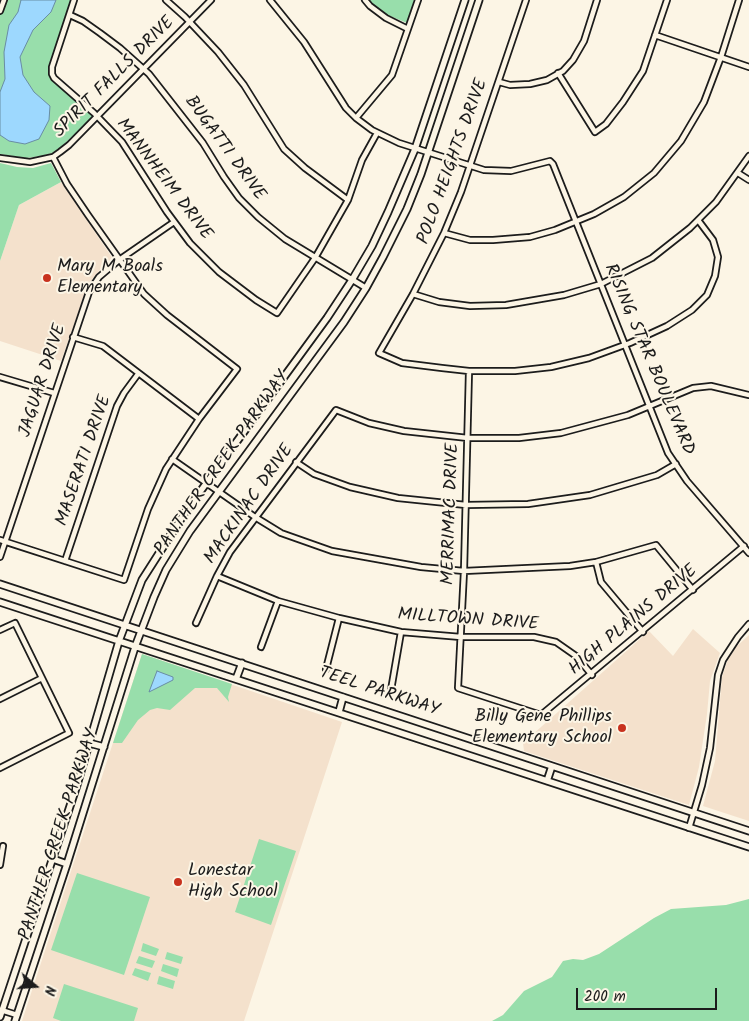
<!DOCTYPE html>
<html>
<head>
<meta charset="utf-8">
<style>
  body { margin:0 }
  #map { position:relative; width:749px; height:1021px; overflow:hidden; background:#fcf5e5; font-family:Kalam,sans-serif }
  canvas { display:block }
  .north { position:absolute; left:10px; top:961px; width:50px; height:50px; -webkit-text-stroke:4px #fcf5e5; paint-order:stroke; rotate:108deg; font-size:14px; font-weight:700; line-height:20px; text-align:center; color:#1c1c1c }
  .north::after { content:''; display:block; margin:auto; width:18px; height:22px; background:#1c1c1c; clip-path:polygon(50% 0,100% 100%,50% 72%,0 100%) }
  .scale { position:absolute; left:576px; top:988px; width:141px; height:22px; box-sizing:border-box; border:2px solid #1c1c1c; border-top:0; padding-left:6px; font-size:15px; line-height:18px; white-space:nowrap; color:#1c1c1c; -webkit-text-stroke:4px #fcf5e5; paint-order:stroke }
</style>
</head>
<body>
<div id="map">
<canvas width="749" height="1021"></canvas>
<div class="north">N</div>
<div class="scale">200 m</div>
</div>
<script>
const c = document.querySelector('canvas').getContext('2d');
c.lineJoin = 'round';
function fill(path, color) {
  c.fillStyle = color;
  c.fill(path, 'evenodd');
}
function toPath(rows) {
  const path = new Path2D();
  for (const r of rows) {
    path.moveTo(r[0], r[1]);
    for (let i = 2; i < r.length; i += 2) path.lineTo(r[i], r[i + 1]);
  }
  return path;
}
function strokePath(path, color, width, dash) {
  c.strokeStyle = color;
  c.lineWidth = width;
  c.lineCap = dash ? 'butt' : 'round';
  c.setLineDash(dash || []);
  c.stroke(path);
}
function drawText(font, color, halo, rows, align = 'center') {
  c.font = font + ' Kalam,sans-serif';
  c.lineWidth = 4;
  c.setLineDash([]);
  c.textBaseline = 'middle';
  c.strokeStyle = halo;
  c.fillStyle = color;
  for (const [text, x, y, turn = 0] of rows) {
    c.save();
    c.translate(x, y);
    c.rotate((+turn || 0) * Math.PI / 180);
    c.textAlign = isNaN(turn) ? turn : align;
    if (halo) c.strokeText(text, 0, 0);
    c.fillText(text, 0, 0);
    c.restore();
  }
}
const built = toPath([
  [61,182,113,259,100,270,88,285,61,361,0,341,0,261,19,205],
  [693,629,720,653,710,681,707,714,699,767,689,805,524,751,523,743,649,631,673,656],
  [749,635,749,821,703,806,715,761,722,677,728,659,736,647],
  [142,654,342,722,244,1021,22,1021]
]);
const green = toPath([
  [0,0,72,0,50,62,49,72,53,81,78,101,93,117,61,147,52,153,41,156,26,158,0,154],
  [368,0,414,0,407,23,383,13],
  [0,163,17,167,33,168,51,163,61,182,19,205,0,261],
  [142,654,232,684,228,697,229,702,217,688,195,688,170,710,157,708,150,710,138,720,122,743,113,743],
  [259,839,296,851,271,925,235,912],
  [77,873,150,897,124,975,51,950],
  [749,899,749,1021,492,1021,503,1015,524,991,552,977,563,961,573,959,583,960,599,954,654,918,671,909,726,905],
  [143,943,159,949,156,956,141,951],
  [167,952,183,957,181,964,165,959],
  [139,956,155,961,152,968,136,963],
  [163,964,179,969,177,977,161,971],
  [135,968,151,973,148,981,132,975],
  [159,976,175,981,173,989,157,984],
  [64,984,138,1008,134,1021,61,1021,53,1018]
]);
const water = toPath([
  [21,0,56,0,51,12,33,30,20,57,23,75,34,92,50,106,49,120,39,139,25,144,9,141,0,135,0,92,5,79,4,52,9,25,18,12,21,0],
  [157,671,173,677,173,680,149,692,157,671]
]);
const minor = toPath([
  [74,0,52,67,52,74,54,78,94,113,122,142,167,212,190,243,219,272,256,300,277,313,315,258,348,200,362,160,377,133],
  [166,0,185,17,218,52,244,85,284,149,305,168,348,200],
  [270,0,304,42,346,108,356,118,372,130,399,143,484,170,511,171,550,161,553,164,668,453,687,481,749,553],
  [365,0,370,6,386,18,408,29],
  [526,0,461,192,444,233,413,294,379,353,402,363,442,368,469,371,515,371,551,367,589,358,630,343,667,326,692,310,707,295,715,276,718,257,713,240,698,220],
  [0,11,4,0],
  [70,15,83,21,100,33,120,48,149,74,203,143,224,177,239,198,258,217,285,239,366,288],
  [655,35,749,67],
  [558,73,595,132,606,124,623,102,643,71,667,0],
  [499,82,510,85,530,84,547,80,563,71,573,60,584,41,597,0],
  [356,118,392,75,418,0],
  [0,158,30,162,53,157,60,152,69,145,211,0],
  [738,173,749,180],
  [444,233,470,240,493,240,530,237,555,230,594,214,624,197,654,173,681,141,704,102,721,57,739,0],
  [413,294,439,302,470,306,506,305,564,295,601,284,652,258,690,228,716,202,749,156],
  [73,337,103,346,199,419],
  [469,371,464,571,458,688,541,715,744,546],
  [0,377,54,393],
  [172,459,255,517,281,533,332,551,421,567,464,571,570,566,596,562,656,545,693,590],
  [296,462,314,474,350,487,398,498,466,505,528,504,590,495,657,475,676,464],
  [0,540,124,580,148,509,166,469,199,419,237,369,167,315,144,294,88,215,67,184,53,157],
  [0,557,89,292,99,277,119,260,174,222],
  [65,561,117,406,124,393,138,374],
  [596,562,601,582,643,632],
  [217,576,278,601,339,618,401,632,461,637,534,637,556,642,576,656,592,675],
  [196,623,217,576,230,552,336,410,369,423,404,431,468,438,519,438,561,433,628,415,693,388,711,386,749,395],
  [0,630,15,623,69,733,0,768],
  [261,647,278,601],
  [326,669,339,618],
  [391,690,401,632],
  [0,699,42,678],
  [689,828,702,785,710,748,718,675,723,660,738,637,749,624],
  [0,865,3,846],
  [1,1010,17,1015]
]);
const major = toPath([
  [0,584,749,831],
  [0,602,749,847],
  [236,679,242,663],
  [339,712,343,697],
  [89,743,104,747],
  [547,781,552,766],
  [53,859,67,864],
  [0,1017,77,785,119,641,142,580,186,511,327,318,352,280,372,246,388,212,415,149,465,0],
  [15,1021,67,864,135,647,154,597,166,570,190,531,344,322,366,288,383,257,407,209,421,174,479,0]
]);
const markers = [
  [47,278,5,"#c8321e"],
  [622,728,5,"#c8321e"],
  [178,882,5,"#c8321e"]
];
const streetNames = [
  ["SPIRIT FALLS DRIVE",115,78,-45],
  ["BUGATTI DRIVE",224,149,54],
  ["POLO HEIGHTS DRIVE",454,162,-70],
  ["MANNHEIM DRIVE",163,180,53],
  ["RISING STAR BOULEVARD",648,360,67],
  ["JAGUAR DRIVE",44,381,-72],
  ["MASERATI DRIVE",85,461,-71],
  ["PANTHER CREEK PARKWAY",223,464,-55],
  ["MACKINAC DRIVE",250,505,-55],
  ["MERRIMAC DRIVE",452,514,-88],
  ["MILLTOWN DRIVE",468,621,4],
  ["HIGH PLAINS DRIVE",634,621,-40],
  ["TEEL PARKWAY",379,693,18],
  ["PANTHER CREEK PARKWAY",60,835,-72]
];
const poiNames = [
  ["Mary M Boals",57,268],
  ["Elementary",57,289],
  ["Billy Gene Phillips",612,718,"right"],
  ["Elementary School",612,739,"right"],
  ["Lonestar",188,872],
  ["High School",188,893]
];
fill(built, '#f4e1cc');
fill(green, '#98deab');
fill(water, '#9dd8fe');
strokePath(water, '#698da4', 1);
strokePath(minor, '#1c1c1c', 8);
strokePath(major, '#1c1c1c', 9);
strokePath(minor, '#fcf5e5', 4.5);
strokePath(major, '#fcf5e5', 5.5);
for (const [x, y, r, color] of markers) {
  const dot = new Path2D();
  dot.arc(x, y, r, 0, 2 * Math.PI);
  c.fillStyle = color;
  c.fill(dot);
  strokePath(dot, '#fcf5e5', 2);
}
drawText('18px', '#1c1c1c', '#fcf5e5', streetNames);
drawText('18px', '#1c1c1c', '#fcf5e5', poiNames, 'left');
</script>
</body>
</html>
